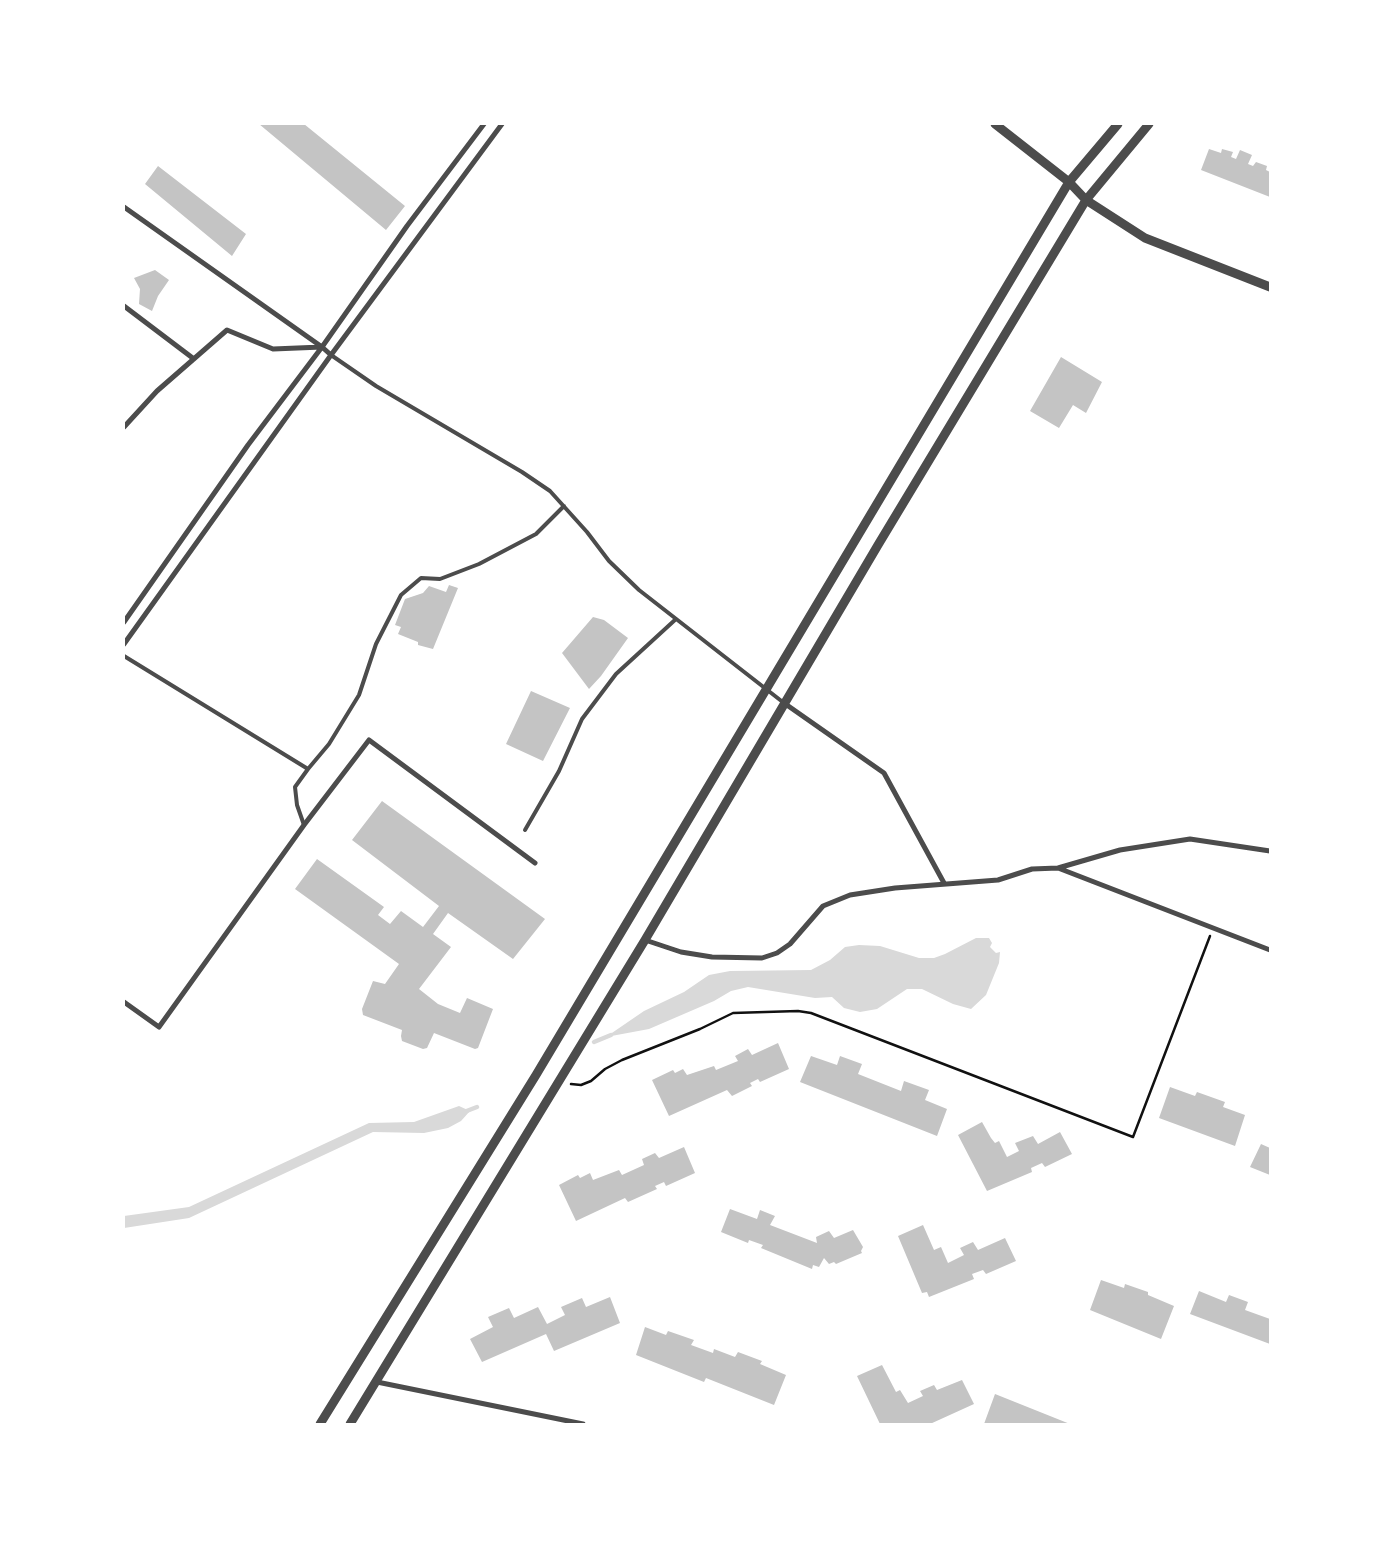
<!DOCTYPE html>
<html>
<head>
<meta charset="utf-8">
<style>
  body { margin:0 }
  #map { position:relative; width:1394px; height:1548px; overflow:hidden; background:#fff; font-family:Ubuntu,sans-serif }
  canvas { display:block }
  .frame { position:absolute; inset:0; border:125px solid #fff; pointer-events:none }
</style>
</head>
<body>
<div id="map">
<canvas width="1394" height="1548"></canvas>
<div class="frame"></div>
</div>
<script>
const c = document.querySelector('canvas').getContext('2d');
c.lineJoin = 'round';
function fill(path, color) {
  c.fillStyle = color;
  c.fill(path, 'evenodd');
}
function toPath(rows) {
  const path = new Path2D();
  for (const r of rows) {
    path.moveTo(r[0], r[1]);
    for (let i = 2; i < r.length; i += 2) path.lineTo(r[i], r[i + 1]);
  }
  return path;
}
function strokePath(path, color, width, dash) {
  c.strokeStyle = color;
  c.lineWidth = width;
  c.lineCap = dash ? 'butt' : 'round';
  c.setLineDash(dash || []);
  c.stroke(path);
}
const water = toPath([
  [976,938,989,938,992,943,990,947,996,953,1000,952,999,963,986,995,971,1009,953,1004,922,989,907,989,877,1009,860,1012,844,1008,832,997,815,998,748,987,731,991,714,1001,649,1029,606,1037,644,1011,684,992,709,975,730,971,811,970,830,960,845,947,859,945,880,946,919,958,934,958,945,954],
  [459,1106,470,1111,461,1121,448,1128,424,1133,373,1132,189,1218,124,1228,124,1216,189,1207,369,1123,414,1122]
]);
const stream = toPath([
  [594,1042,611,1035],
  [464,1112,477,1107]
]);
const building = toPath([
  [259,124,304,124,405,206,386,230],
  [1209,149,1221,153,1222,149,1233,152,1231,157,1236,159,1240,150,1252,155,1248,164,1253,166,1256,162,1267,166,1266,170,1270,172,1270,197,1201,170],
  [158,166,246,234,232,256,145,184],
  [155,270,169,280,158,296,152,311,139,304,140,289,134,278],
  [1061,357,1102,382,1086,413,1073,405,1059,428,1030,411],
  [449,585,458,588,433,649,418,645,418,642,398,634,401,627,395,625,405,599,423,593,429,586,446,592],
  [593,617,604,620,628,638,601,676,589,689,562,653],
  [531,691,570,708,543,761,506,744],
  [382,801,545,919,513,959,448,913,433,934,451,947,419,989,438,1004,460,1013,467,998,493,1009,478,1048,475,1049,434,1033,427,1048,423,1049,402,1041,401,1036,402,1030,363,1015,362,1009,373,981,385,984,399,964,295,889,317,859,384,907,378,915,390,924,401,911,423,927,439,906,352,840],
  [778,1043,789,1069,760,1082,758,1079,750,1083,752,1086,732,1096,727,1090,669,1116,652,1080,673,1070,675,1073,683,1069,687,1075,714,1066,716,1070,738,1061,735,1056,748,1049,752,1055],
  [811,1056,837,1065,840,1056,862,1064,858,1074,901,1091,904,1081,929,1090,925,1100,947,1109,937,1136,800,1082],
  [1170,1087,1195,1096,1197,1092,1225,1102,1223,1107,1245,1115,1235,1146,1159,1118],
  [982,1122,991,1138,995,1143,999,1141,1007,1157,1019,1151,1015,1143,1033,1136,1038,1144,1060,1132,1072,1154,1045,1167,1042,1163,1031,1168,1032,1172,987,1191,958,1135],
  [1261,1144,1270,1148,1270,1175,1250,1167],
  [684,1147,695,1173,666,1186,664,1182,655,1186,657,1189,628,1202,625,1198,576,1221,559,1185,578,1175,580,1178,590,1173,593,1180,619,1170,622,1175,644,1165,642,1159,655,1153,659,1158],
  [730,1209,757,1219,760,1210,775,1216,770,1225,817,1243,816,1237,829,1231,834,1238,853,1230,863,1247,861,1251,862,1253,836,1264,834,1262,829,1264,824,1258,819,1267,813,1265,812,1269,761,1248,763,1245,749,1240,748,1243,721,1232],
  [923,1225,934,1250,941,1247,948,1263,964,1255,960,1248,973,1242,978,1250,1005,1238,1016,1261,986,1274,983,1270,972,1274,974,1279,929,1297,927,1292,922,1293,898,1236],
  [1101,1280,1124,1288,1125,1284,1148,1292,1148,1295,1174,1306,1161,1339,1090,1310],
  [1199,1291,1226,1302,1229,1295,1248,1302,1245,1310,1270,1319,1270,1344,1190,1314],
  [610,1297,620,1323,554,1351,546,1334,482,1362,470,1339,493,1327,488,1317,509,1308,514,1318,538,1307,547,1324,565,1315,561,1307,582,1298,586,1307],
  [645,1327,666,1335,668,1331,694,1340,691,1345,713,1353,714,1349,735,1357,738,1352,762,1361,760,1364,786,1375,774,1405,706,1378,704,1382,636,1355],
  [882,1365,896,1392,900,1390,908,1403,923,1396,920,1391,934,1385,937,1390,962,1380,974,1404,930,1424,880,1424,857,1376],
  [995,1394,1070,1424,984,1424]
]);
const path = toPath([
  [571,1084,581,1085,591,1081,605,1069,622,1060,700,1029,733,1013,798,1011,811,1013,1133,1137,1210,936]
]);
const service = toPath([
  [331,355,376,386,522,472,550,491,587,532,609,561,639,590,784,703],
  [124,656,308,769,329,744,359,695,376,644,401,595,421,578,440,579,479,564,536,534,564,506],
  [304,825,297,805,295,787,308,769],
  [525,830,559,771,582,719,616,674,676,619]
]);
const minor = toPath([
  [124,207,322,347,331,355],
  [124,306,194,359],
  [124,427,157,391,227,330,273,349,322,347],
  [124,622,248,445,322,347,407,226,484,124],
  [124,644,331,355,502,124],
  [784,703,884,773,944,883],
  [1058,868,1270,950],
  [645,940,681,952,712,957,762,958,777,953,790,944,823,906,850,895,895,888,998,880,1032,869,1058,868,1120,850,1190,839,1270,851],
  [124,1002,159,1027,304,825,369,740,535,863],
  [377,1382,583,1424]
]);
const tertiary = toPath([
  [995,124,1069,182,1086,200,1145,238,1270,287],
  [320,1424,536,1075,1069,182,1118,124],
  [350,1424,645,940,878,545,1086,200,1149,124]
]);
fill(water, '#d9d9d9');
strokePath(stream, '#d9d9d9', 4.5);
fill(building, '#c4c4c4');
strokePath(path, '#111', 2.5);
strokePath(service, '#4c4c4c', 4);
strokePath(minor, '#4c4c4c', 5);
strokePath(tertiary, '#4c4c4c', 9);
</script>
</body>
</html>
